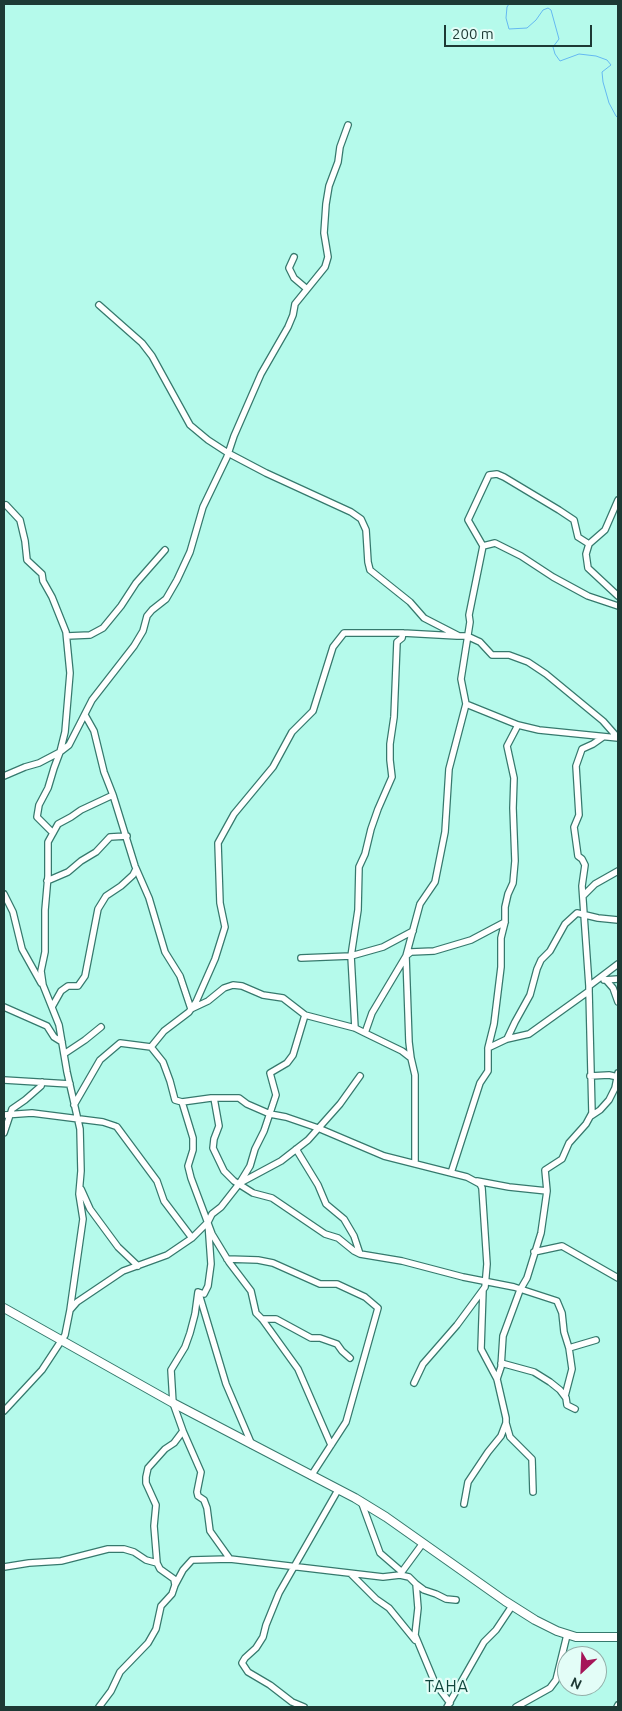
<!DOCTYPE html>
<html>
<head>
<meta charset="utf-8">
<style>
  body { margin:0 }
  #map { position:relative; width:622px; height:1711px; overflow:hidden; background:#b5faeb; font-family:Ubuntu,sans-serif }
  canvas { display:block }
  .frame { position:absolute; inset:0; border:5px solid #1d3934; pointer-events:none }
  .north { position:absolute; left:557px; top:1646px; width:50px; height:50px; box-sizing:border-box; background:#e3fdf7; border:1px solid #94afa9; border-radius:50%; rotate:205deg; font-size:14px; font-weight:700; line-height:20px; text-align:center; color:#1d3934 }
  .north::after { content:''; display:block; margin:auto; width:18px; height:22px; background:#a51658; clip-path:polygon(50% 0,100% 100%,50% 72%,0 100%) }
  .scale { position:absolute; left:444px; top:25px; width:148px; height:22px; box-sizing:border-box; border:2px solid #1d3934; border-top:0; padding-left:6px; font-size:15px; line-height:18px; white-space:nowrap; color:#1d3934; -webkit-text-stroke:4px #e3fdf7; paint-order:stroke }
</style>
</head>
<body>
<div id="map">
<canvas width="622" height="1711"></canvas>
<div class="frame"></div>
<div class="north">N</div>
<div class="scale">200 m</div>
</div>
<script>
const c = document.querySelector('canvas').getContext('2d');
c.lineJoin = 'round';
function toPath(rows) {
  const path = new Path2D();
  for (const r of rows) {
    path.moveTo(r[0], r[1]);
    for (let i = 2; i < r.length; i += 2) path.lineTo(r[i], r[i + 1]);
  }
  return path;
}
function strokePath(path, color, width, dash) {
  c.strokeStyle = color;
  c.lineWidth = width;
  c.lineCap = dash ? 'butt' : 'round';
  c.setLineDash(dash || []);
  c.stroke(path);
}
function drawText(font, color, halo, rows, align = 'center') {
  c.font = font + ' Ubuntu,sans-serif';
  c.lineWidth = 4.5;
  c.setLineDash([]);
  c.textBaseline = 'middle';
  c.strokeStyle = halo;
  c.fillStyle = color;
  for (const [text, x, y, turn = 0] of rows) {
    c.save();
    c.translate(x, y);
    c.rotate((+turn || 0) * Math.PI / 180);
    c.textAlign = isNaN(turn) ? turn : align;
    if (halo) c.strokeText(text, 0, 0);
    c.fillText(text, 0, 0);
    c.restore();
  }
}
const stream = toPath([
  [509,4,507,7,506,18,509,29,527,28,536,20,543,10,548,8,551,10,559,39,553,47,555,54,560,61,579,54,596,56,607,60,611,65,602,72,603,82,609,103,616,116,618,118]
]);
const street = toPath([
  [294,257,289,268,294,278,307,289],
  [99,305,142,343,152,356,190,425,208,440,228,453,266,473,351,512,361,519,366,530,368,562,370,570,410,602,424,618,459,636,467,636,480,642,492,655,509,655,528,662,546,674,603,721,618,738],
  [618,500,605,530,589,544,586,554,588,568,618,596],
  [483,546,495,543,521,556,553,577,588,596,618,606],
  [67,636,90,635,103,628,121,606,136,583,165,550],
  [466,704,518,725,539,730,618,738],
  [85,715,94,731,104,772,113,795,135,866,149,898,165,952,180,976,191,1009,208,1001,224,988,233,985,242,986,263,995,283,998,305,1015],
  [4,776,25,767,39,763,60,752,65,732,70,673,66,632,52,597,43,581,42,574,27,560,25,541,20,520,6,505],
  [53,833,37,817,39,805,48,788,54,768,60,752,69,745,92,700,134,646,143,631,147,616,152,610,166,599,177,580,190,552,203,507,227,457,234,436,261,374,288,327,293,315,295,304,325,267,328,257,324,233,326,204,329,186,338,162,340,147,348,125],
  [47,881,68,872,81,861,96,852,110,837,127,836],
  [4,894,13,912,22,949,41,983],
  [583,896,595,884,618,871],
  [301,958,351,956,383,947,413,931],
  [604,980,618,979],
  [606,980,613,988,618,1002],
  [589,986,582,886,585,865,582,859,578,856,574,827,579,815,576,766,582,749,593,744,603,737],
  [4,1007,47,1026,54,1037,62,1042],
  [52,1007,61,991,68,986,78,986,85,976,98,909,106,896,121,886,133,875,136,869],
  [355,1028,351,956,358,910,359,867,365,854,371,829,378,809,392,777,390,760,390,744,394,717,397,642,402,638,403,633],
  [365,1033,402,1051,411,1058,415,1075,415,1164],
  [507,1039,515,1022,530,995,537,969,541,960,550,951,565,924,577,913,598,918,618,920],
  [151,1047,163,1062,170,1081,175,1100,182,1102,211,1098,239,1098,247,1104,270,1114,286,1117,318,1128,384,1156,467,1177,480,1184,482,1188,487,1264,485,1287,457,1325,423,1364,414,1383],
  [488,1048,494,1024,501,967,501,938,505,922,505,907,508,894,513,883,515,861,513,808,514,778,507,746,518,725],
  [64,1054,85,1040,101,1027],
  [411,1058,409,1042,406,956,411,952,434,951,471,940,505,922],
  [590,1076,609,1075,618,1077],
  [4,1080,70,1084],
  [214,1098,219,1126,214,1139,213,1148,224,1171,234,1181,253,1193,272,1198,325,1234,338,1238,354,1251,360,1254],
  [182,1102,193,1138,193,1150,188,1166,191,1178,212,1234,229,1262,251,1291,256,1313,262,1319,298,1369,331,1445],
  [74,1105,100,1060,120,1043,151,1047,164,1031,189,1012,196,1002,215,959,225,927,220,903,218,843,234,814,273,767,292,732,313,711,333,647,344,633,403,633,457,636],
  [4,1115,32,1113,103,1122,115,1126],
  [591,1116,600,1110,609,1100,615,1088,618,1073],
  [117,1127,157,1181,164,1201,192,1238],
  [4,1133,12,1109,25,1100,41,1086,42,1082],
  [296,1149,318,1185,326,1204,344,1219,354,1236,360,1254,402,1261,463,1277,514,1287,557,1301,562,1313,564,1332,569,1348,572,1369,565,1396],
  [451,1173,480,1083,488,1071,488,1048,507,1039,529,1034,589,991,589,986,618,964],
  [477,1181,509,1187,547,1191],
  [240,1183,281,1161,308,1140,340,1104,360,1076],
  [81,1189,90,1209,118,1247,138,1266],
  [534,1252,562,1246,618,1278],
  [227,1259,258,1260,273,1263,320,1284,337,1284,365,1297,378,1308,346,1422,311,1476],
  [199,1294,226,1384,252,1445],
  [70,1310,83,1219,79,1194,81,1171,80,1129,67,1072,59,1025,43,985,41,971,45,952,45,910,48,876,48,842,58,824,71,817,81,810,113,795],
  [262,1319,276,1319,311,1338,320,1338,337,1344,342,1351,350,1358],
  [569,1348,596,1340],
  [501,1363,534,1372,550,1382,560,1390,566,1398,567,1405,575,1409],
  [497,1379,501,1367,503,1336,520,1290,527,1278,541,1233,547,1191,545,1170,562,1159,569,1143,586,1124,592,1113,589,991],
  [4,1411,42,1370,65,1335,70,1310,77,1302,123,1271,167,1255,192,1238,208,1222],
  [506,1423,510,1437,532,1459,533,1492],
  [183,1431,201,1472,197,1492,198,1496,204,1500,207,1508,210,1531,230,1559],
  [361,1501,380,1553,402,1572],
  [464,1504,468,1482,488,1452,501,1436,506,1423,506,1418,497,1379,481,1349,483,1290],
  [4,1567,29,1563,61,1561,108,1549,124,1549,134,1552,146,1560,157,1563],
  [401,1573,423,1543],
  [351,1574,376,1599,389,1608,415,1640],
  [416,1584,424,1590,436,1594,446,1599,456,1600],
  [175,1585,183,1570,192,1560,230,1559,383,1577,400,1575,409,1577,416,1584,418,1608,415,1635,435,1683,450,1703],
  [99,1707,111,1691,120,1672,148,1643,156,1629,161,1606,172,1594,175,1585,174,1579,160,1569,157,1563,154,1526,156,1505,146,1483,146,1477,148,1468,165,1449,174,1443,183,1431,173,1403,171,1370,185,1347,190,1333,195,1314,198,1292,204,1294,208,1286,211,1264,208,1222,212,1214,221,1207,239,1184,250,1166,255,1149,264,1131,276,1095,270,1073,287,1063,293,1055,305,1015,355,1028,365,1033,372,1013,406,956,420,904,435,882,445,832,449,769,466,704,461,679,470,622,469,615,483,546,468,520,489,475,497,474,504,477,559,510,574,520,578,537,589,544],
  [304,1707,292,1702,270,1685,248,1672,242,1663,245,1658,256,1648,263,1637,266,1625,279,1593,338,1490],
  [447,1707,484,1642,496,1630,512,1606],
  [516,1707,550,1688,556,1680,567,1635],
  [617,1707,618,1705]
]);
const secondary = toPath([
  [4,1308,173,1403,355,1498,386,1517,505,1601,535,1620,557,1631,576,1637,618,1637]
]);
const quarterNames = [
  ["TAHA",447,1687]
];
strokePath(stream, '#64b8f1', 1);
strokePath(street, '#36796d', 8);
strokePath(secondary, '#36796d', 10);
strokePath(street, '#fff', 5.5);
strokePath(secondary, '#fff', 8);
c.letterSpacing = '1px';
drawText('16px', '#10463d', '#e3fdf7', quarterNames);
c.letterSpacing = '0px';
</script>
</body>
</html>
